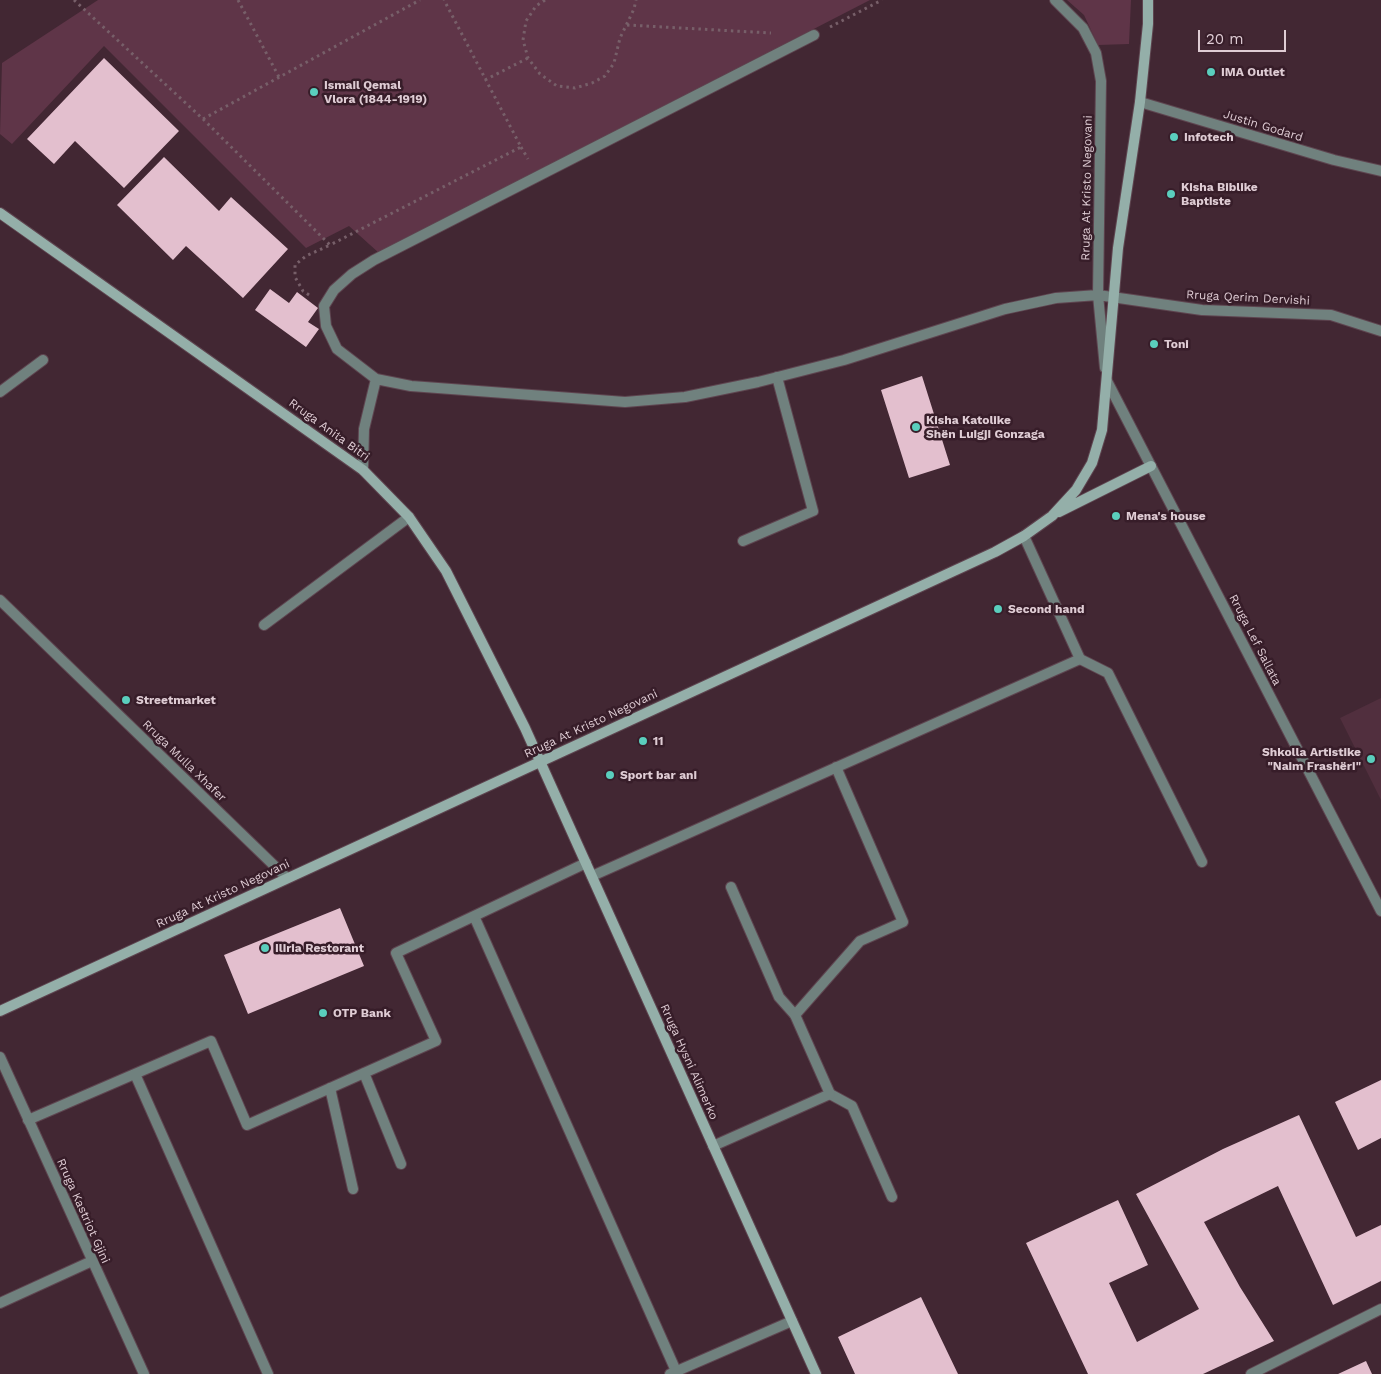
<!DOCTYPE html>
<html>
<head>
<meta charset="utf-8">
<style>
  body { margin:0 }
  #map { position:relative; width:1381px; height:1374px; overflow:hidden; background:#422733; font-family:"Work Sans",sans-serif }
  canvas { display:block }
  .scale { position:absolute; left:1198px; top:30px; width:88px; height:22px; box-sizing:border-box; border:2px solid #dfccd4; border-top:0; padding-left:6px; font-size:15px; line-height:18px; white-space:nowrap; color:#dfccd4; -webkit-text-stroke:4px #371d29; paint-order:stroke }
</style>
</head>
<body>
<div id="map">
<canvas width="1381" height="1374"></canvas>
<div class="scale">20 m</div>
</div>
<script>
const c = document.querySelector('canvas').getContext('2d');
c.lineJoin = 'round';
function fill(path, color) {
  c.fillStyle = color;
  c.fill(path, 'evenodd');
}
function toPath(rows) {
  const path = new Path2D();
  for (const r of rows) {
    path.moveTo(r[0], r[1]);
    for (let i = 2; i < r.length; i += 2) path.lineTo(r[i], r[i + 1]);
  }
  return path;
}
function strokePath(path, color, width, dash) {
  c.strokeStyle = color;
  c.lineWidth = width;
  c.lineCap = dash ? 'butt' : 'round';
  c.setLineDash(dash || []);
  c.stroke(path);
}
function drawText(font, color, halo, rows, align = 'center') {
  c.font = font + ' "Work Sans",sans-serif';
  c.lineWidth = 5;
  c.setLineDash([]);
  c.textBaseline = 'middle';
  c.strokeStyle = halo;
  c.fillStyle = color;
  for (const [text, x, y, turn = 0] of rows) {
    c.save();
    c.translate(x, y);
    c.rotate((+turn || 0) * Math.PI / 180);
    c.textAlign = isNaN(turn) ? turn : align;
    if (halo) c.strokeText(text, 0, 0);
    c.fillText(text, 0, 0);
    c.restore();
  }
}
const built = toPath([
  [1381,698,1381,800,1340,718]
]);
const green = toPath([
  [98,0,870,0,379,253,349,226,306,248,104,46,12,144,0,134,2,63],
  [1067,0,1131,0,1129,44,1098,45,1084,15]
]);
const building = toPath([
  [104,58,179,131,124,188,75,141,54,164,27,139],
  [164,157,219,211,231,197,288,249,243,298,186,246,173,260,117,205],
  [270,289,289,303,297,292,318,308,308,322,319,329,306,347,255,310],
  [922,376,950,465,909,478,881,390],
  [340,908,364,966,248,1014,224,955],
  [1381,1080,1381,1138,1358,1150,1335,1102],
  [1299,1115,1356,1237,1381,1225,1381,1281,1333,1305,1278,1186,1204,1222,1240,1287,1274,1341,1203,1374,1088,1374,1026,1243,1118,1200,1148,1265,1109,1283,1137,1342,1199,1309,1136,1194,1223,1149],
  [921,1297,958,1374,855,1374,838,1337],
  [1366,1361,1372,1374,1338,1374]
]);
const path = toPath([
  [74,0,203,119,420,0],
  [238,0,279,77],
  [545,0,536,6,526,21,523,40,528,58,540,74,557,86,575,88,592,83,605,76,614,63,620,38,634,9,636,0],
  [627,25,771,33],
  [830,27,882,0],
  [485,80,528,58],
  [203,119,330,245,521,147,444,0],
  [521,147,528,159],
  [309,295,303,291,295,277,295,265,306,256,330,245]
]);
const service = toPath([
  [0,392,43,360],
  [743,541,813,511,777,377],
  [264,625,409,517],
  [1080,659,1108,673,1202,862],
  [731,887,779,997,795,1015],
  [474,916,676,1371],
  [364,1073,401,1164],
  [135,1074,268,1374],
  [330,1088,353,1189],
  [830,1094,852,1106,892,1197],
  [28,1120,211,1041,247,1125,436,1041,396,953,586,863]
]);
const minor = toPath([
  [1055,0,1083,28,1096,53,1101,81,1098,295,1105,368],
  [814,35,374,260,352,274,334,290,324,306,326,326,337,349,376,379,411,386,625,402,685,397,758,382,844,360,1005,309,1056,298,1098,295,1202,310,1331,315,1381,331],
  [1140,102,1334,160,1381,171],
  [363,470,364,429,376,379],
  [0,600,287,878],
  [592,876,1080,659,1024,536],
  [0,1057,144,1374],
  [713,1146,830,1094,795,1015,860,941,903,922,836,767],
  [0,1303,92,1261],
  [670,1374,792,1321],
  [1251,1374,1381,1309]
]);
const tertiary = toPath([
  [1107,381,1381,911]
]);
const secondary = toPath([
  [0,213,363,470,409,517,446,571,525,728,816,1374],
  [1059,512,1151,466],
  [0,1011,995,552,1024,536,1052,516,1076,490,1092,463,1102,430,1118,248,1140,102,1148,24,1148,0]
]);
const markers = [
  [1211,72,5,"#5acebd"],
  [314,92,5,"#5acebd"],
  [1174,137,5,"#5acebd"],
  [1171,194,5,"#5acebd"],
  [1154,344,5,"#5acebd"],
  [916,427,5,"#5acebd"],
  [1116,516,5,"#5acebd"],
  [998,609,5,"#5acebd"],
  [126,700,5,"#5acebd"],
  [643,741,5,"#5acebd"],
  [1371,759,5,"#5acebd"],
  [610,775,5,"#5acebd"],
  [265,948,5,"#5acebd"],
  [323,1013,5,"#5acebd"]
];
const poiNames = [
  ["IMA Outlet",1221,72],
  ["Ismail Qemal",324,85],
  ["Vlora (1844-1919)",324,99],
  ["Infotech",1184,137],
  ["Kisha Biblike",1181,187],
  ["Baptiste",1181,201],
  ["Toni",1164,344],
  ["Kisha Katolike",926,420],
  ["Shën Luigji Gonzaga",926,434],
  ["Mena's house",1126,516],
  ["Second hand",1008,609],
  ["Streetmarket",136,700],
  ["11",653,741],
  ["Shkolla Artistike",1361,752,"right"],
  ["\"Naim Frashëri\"",1361,766,"right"],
  ["Sport bar ani",620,775],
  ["Iliria Restorant",275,948],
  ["OTP Bank",333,1013]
];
const streetNames = [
  ["Justin Godard",1263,126,17],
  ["Rruga At Kristo Negovani",1087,188,-89],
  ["Rruga Qerim Dervishi",1248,298,3],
  ["Rruga Anita Bitri",329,430,36],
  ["Rruga Lef Sallata",1255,640,63],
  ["Rruga At Kristo Negovani",591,724,-25],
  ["Rruga Mulla Xhafer",184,761,44],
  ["Rruga At Kristo Negovani",223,894,-25],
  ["Rruga Hysni Alimerko",689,1062,66],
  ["Rruga Kastriot Gjini",83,1211,66]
];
fill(built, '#512f3e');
fill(green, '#5f3548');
fill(building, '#e3bfce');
strokePath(service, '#5e4550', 12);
strokePath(minor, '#5e4550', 12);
strokePath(tertiary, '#5e4550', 12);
strokePath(secondary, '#5e4550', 12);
strokePath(path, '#775f69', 3, [2.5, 4]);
strokePath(service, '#70817e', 10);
strokePath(minor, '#70817e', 10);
strokePath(tertiary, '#70817e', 10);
strokePath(secondary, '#94afa9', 10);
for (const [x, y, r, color] of markers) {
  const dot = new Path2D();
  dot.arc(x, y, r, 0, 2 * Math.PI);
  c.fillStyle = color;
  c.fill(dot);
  strokePath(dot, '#371d29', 2);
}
drawText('bold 12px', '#dfccd4', '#371d29', poiNames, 'left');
drawText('12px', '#dfccd4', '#371d29', streetNames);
</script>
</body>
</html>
